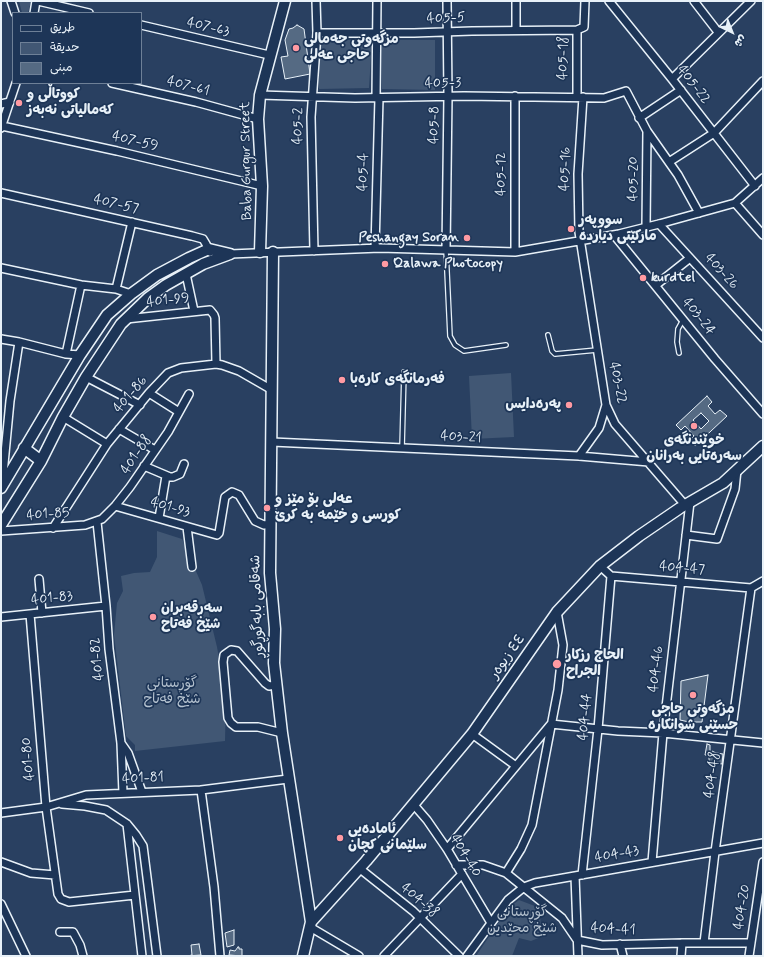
<!DOCTYPE html>
<html>
<head>
<meta charset="utf-8">
<style>
  body { margin:0 }
  #map { position:relative; width:764px; height:957px; overflow:hidden; background:#294061; font-family:Mynerve,"Playpen Sans Arabic",sans-serif }
  canvas { display:block }
  .frame { position:absolute; inset:0; border:2px solid #e8f1f8; pointer-events:none }
  .legend { position:absolute; left:12px; top:12px; width:130px; height:72px; box-sizing:border-box; background:#1d3557; border:1px solid #6e8097; margin:0; padding:5px 7px; list-style:none; font-size:12px; color:#e8f1f8 }
  .legend li { display:flex; align-items:center; gap:8px; height:20px }
  .legend b { width:20px; border:1px solid #6e8097 }
  .north { position:absolute; left:712px; top:12px; width:40px; height:40px; -webkit-text-stroke:3px #1d3557; paint-order:stroke; rotate:137deg; font-size:11px; font-weight:700; line-height:16px; text-align:center; color:#e8f1f8 }
  .north::after { content:''; display:block; margin:auto; width:14px; height:18px; background:#e8f1f8; clip-path:polygon(50% 0,100% 100%,50% 72%,0 100%) }
</style>
</head>
<body>
<div id="map">
<canvas width="764" height="957"></canvas>
<div class="frame"></div>
<ul class="legend">
<li><b style="height:5px;background:#1d3557"></b>طريق</li>
<li><b style="height:11px;background:#415774"></b>حديقة</li>
<li><b style="height:11px;background:#556a83"></b>مبنى</li>
</ul>
<div class="north">ش</div>
</div>
<script>
const c = document.querySelector('canvas').getContext('2d');
c.lineJoin = 'round';
function fill(path, color) {
  c.fillStyle = color;
  c.fill(path, 'evenodd');
}
function toPath(rows) {
  const path = new Path2D();
  for (const r of rows) {
    path.moveTo(r[0], r[1]);
    for (let i = 2; i < r.length; i += 2) path.lineTo(r[i], r[i + 1]);
  }
  return path;
}
function strokePath(path, color, width, dash) {
  c.strokeStyle = color;
  c.lineWidth = width;
  c.lineCap = dash ? 'butt' : 'round';
  c.setLineDash(dash || []);
  c.stroke(path);
}
function drawText(font, color, halo, rows, align = 'center') {
  c.font = font + ' Mynerve,"Playpen Sans Arabic",sans-serif';
  c.lineWidth = 3.5;
  c.setLineDash([]);
  c.textBaseline = 'middle';
  c.strokeStyle = halo;
  c.fillStyle = color;
  for (const [text, x, y, turn = 0] of rows) {
    c.save();
    c.translate(x, y);
    c.rotate((+turn || 0) * Math.PI / 180);
    c.textAlign = isNaN(turn) ? turn : align;
    if (halo) c.strokeText(text, 0, 0);
    c.fillText(text, 0, 0);
    c.restore();
  }
}
const green = toPath([
  [19,1,31,1,28,13,22,13],
  [319,40,372,40,369,88,319,89],
  [382,40,435,40,435,90,382,89],
  [511,373,514,437,472,439,469,376],
  [157,531,182,539,202,585,217,647,226,697,225,741,135,751,135,745,126,736,114,635,117,603,123,591,121,576,134,573,150,572,157,557],
  [519,900,540,908,541,937,531,941,519,938,512,956,476,956,503,916,511,906]
]);
const building = toPath([
  [297,25,304,29,310,74,285,79,281,57,288,56,285,40,289,29,293,28,297,25],
  [707,396,712,402,708,406,715,414,720,410,727,416,695,446,690,440,694,436,685,426,681,430,676,425,707,396],
  [701,413,709,421,701,429,693,420,701,413],
  [708,675,702,722,689,722,680,720,681,681,708,675],
  [707,744,710,745,710,752,712,753,712,751,716,753,723,754,722,764,709,762,709,755,705,755,707,744],
  [234,930,234,945,227,947,225,933,234,930],
  [199,944,201,955,187,956,192,955,191,945,199,944],
  [238,947,239,947,239,949,242,949,242,956,229,955,230,950,235,951,238,947]
]);
const lane = toPath([
  [446,250,450,336,455,345,464,351,506,345],
  [548,335,552,351,555,354,597,350],
  [679,353,677,342,678,329,683,320],
  [402,448,404,372]
]);
const street = toPath([
  [11,1,15,13],
  [38,1,89,13],
  [516,1,516,30],
  [609,1,672,79,755,186],
  [694,1,718,32],
  [34,13,36,1],
  [141,25,269,55],
  [317,33,414,33,472,31,577,30],
  [672,79,751,1],
  [112,83,196,102,258,119],
  [260,95,355,98,464,96,604,98,626,91,647,131,678,175,699,213],
  [577,97,577,30,584,27,585,1],
  [583,97,578,174,579,232,606,405,615,424,685,505],
  [376,98,377,1],
  [1,104,10,102],
  [639,118,681,90],
  [2,126,117,151,262,186],
  [1,128,16,83],
  [669,162,714,133,763,81],
  [1,193,192,236,203,239,206,244,210,252],
  [735,203,763,235],
  [659,224,763,338],
  [646,227,647,131],
  [614,235,715,359,763,414],
  [375,248,379,98],
  [446,250,448,96,447,1],
  [314,251,311,117,317,33,316,1],
  [515,252,515,96],
  [230,254,380,248,515,252,619,234,659,224,735,203,763,178],
  [1,268,81,285,116,289,131,294],
  [186,274,194,311],
  [656,285,690,258],
  [116,289,132,222],
  [126,319,210,310,214,315,215,318,216,364],
  [1,339,19,342,66,354,80,355],
  [66,354,81,285],
  [86,377,140,405],
  [149,393,179,412],
  [63,417,107,444],
  [119,429,155,450],
  [272,442,579,456,649,462],
  [579,456,599,428,606,405],
  [144,466,170,477,173,477,180,474,184,464],
  [2,485,10,401,19,342],
  [115,506,217,535,219,533,225,497,232,492,239,495,255,521,264,525,271,524],
  [159,518,166,476],
  [97,522,106,606,109,649,121,743,123,793],
  [187,527,192,567],
  [53,528,107,444,149,393,168,373,181,368,216,364,222,365,239,371,272,390],
  [1,531,85,525,102,519,115,506,130,487,168,432,189,394],
  [686,535,717,539,735,489,737,470],
  [611,576,751,588],
  [39,579,42,613],
  [751,588,763,581],
  [30,614,46,807,58,894,61,899,69,902,135,895],
  [1,617,106,606],
  [276,685,269,686,265,683,237,651,231,650,224,655,223,662,228,718,231,723,236,727,258,727,282,733],
  [472,734,516,766],
  [121,743,128,753,142,792],
  [201,790,214,887,220,956],
  [62,804,85,806,106,810,127,824,136,835,143,846,157,956],
  [414,805,427,820,447,849,491,923],
  [1,813,46,807,86,795,201,790,288,779],
  [127,824,142,956],
  [447,849,551,724,618,731,663,733,763,743],
  [1,862,31,873,55,875],
  [652,862,663,733,690,502],
  [456,865,483,865,506,873,562,918,577,940,602,945,682,943,751,943],
  [359,868,413,911,459,956],
  [506,873,521,849,532,825,558,690,563,645,557,612],
  [582,875,598,729,611,576,600,566],
  [575,876,578,956],
  [1,904,26,956],
  [310,927,359,956],
  [60,932,73,932,80,945,83,956],
  [704,943,715,852,751,588],
  [620,944,623,956],
  [384,956,462,874],
  [467,956,508,900,524,887,535,883,763,843],
  [681,956,682,943],
  [749,956,763,862]
]);
const secondary = toPath([
  [260,252,262,186,258,119,260,95,285,1],
  [273,252,270,573,275,629,274,663,282,733,311,922,303,956],
  [24,448,41,461],
  [1,488,80,355,107,315,131,294,157,275,189,258,209,249,230,254],
  [1,525,41,461,63,417,86,377,121,324,148,298,166,285,203,264,230,254],
  [311,922,366,861,472,734,557,612,600,566,639,536,680,508,723,483,763,446]
]);
const markers = [
  [296,48,4,"#ff9aa2"],
  [19,103,4,"#ff9aa2"],
  [571,229,4,"#ff9aa2"],
  [467,238,4,"#ff9aa2"],
  [385,264,4,"#ff9aa2"],
  [643,278,4,"#ff9aa2"],
  [342,380,4,"#ff9aa2"],
  [569,405,4,"#ff9aa2"],
  [694,426,4,"#ff9aa2"],
  [267,508,4,"#ff9aa2"],
  [153,617,4,"#ff9aa2"],
  [557,664,5,"#ff9aa2"],
  [693,695,4,"#ff9aa2"],
  [340,838,4,"#ff9aa2"]
];
const streetNames = [
  ["405-5",446,19,-2],
  ["407-63",208,28,13],
  ["405-18",564,58,-89],
  ["405-3",443,84,-1],
  ["405-22",693,85,52],
  ["407-61",188,87,14],
  ["405-8",435,125,-89],
  ["405-2",299,126,-89],
  ["407-59",135,142,13],
  ["Baba Gurgur Street",247,161,-91],
  ["405-16",566,169,-88],
  ["405-4",364,172,-89],
  ["405-12",502,174,-90],
  ["405-20",634,179,-90],
  ["407-57",116,205,13],
  ["403-26",721,272,48],
  ["401-99",168,301,-6],
  ["403-24",698,317,51],
  ["403-22",617,383,78],
  ["401-86",131,395,-49],
  ["403-21",461,438,3],
  ["401-88",137,455,-56],
  ["401-93",170,508,16],
  ["401-85",48,515,-4],
  ["404-47",682,569,5],
  ["401-83",52,599,-6],
  ["شەقامی بابەگوڕگوڕ",258,606,-92],
  ["٤٤ زیوەر",508,657,-55],
  ["401-82",98,659,-96],
  ["404-46",657,669,-83],
  ["404-44",586,717,-85],
  ["401-80",29,759,-95],
  ["404-48",713,775,-82],
  ["401-81",143,779,-3],
  ["404-43",617,855,-10],
  ["404-40",465,856,59],
  ["404-38",419,901,41],
  ["404-20",743,907,-81],
  ["404-41",613,930,3]
];
const poiNames = [
  ["مزگەوتی جەمالی",304,40],
  ["حاجی عەلی",304,56],
  ["کووتاڵی و",27,95],
  ["کەمالیاتی نەبەز",27,111],
  ["سووپەر",579,221],
  ["مارکێتی دیاردە",579,237],
  ["Peshangay Soran",459,238,"right"],
  ["Qalawa Photocopy",393,264],
  ["kurdtel",651,278],
  ["فەرمانگەی کارەبا",350,380],
  ["پەرەدایس",561,405,"right"],
  ["خوێندنگەی",694,441,"center"],
  ["سەرەتایی بەرانان",694,457,"center"],
  ["عەلی بۆ مێز و",275,500],
  ["کورسی و خێمە بە کرێ",275,516],
  ["سەرقەبران",161,609],
  ["شێخ فەتاح",161,625],
  ["الحاج رزكار",566,656],
  ["الجراح",566,672],
  ["مزگەوتی حاجی",693,710,"center"],
  ["حسێنی شوانکارە",693,726,"center"],
  ["ئامادەیی",348,830],
  ["سلێمانی کچان",348,846]
];
const parkNames = [
  ["گۆڕستانی",172,684],
  ["شێخ فەتاح",172,700],
  ["گۆڕستانی",522,913],
  ["شێخ محێدین",522,929]
];
fill(green, '#415774');
fill(building, '#556a83');
strokePath(building, '#e8f1f8', 1);
strokePath(lane, '#e8f1f8', 6);
strokePath(street, '#e8f1f8', 10);
strokePath(secondary, '#e8f1f8', 13);
strokePath(lane, '#1d3557', 3.5);
strokePath(street, '#1d3557', 7);
strokePath(secondary, '#1d3557', 10);
for (const [x, y, r, color] of markers) {
  const dot = new Path2D();
  dot.arc(x, y, r, 0, 2 * Math.PI);
  c.fillStyle = color;
  c.fill(dot);
  strokePath(dot, '#1d3557', 1.5);
}
drawText('14px', '#e8f1f8', '#1d3557', streetNames);
drawText('bold 14px', '#e8f1f8', '#1d3557', poiNames, 'left');
drawText('14px', '#b6c3d0', '#1d3557', parkNames);
</script>
</body>
</html>
